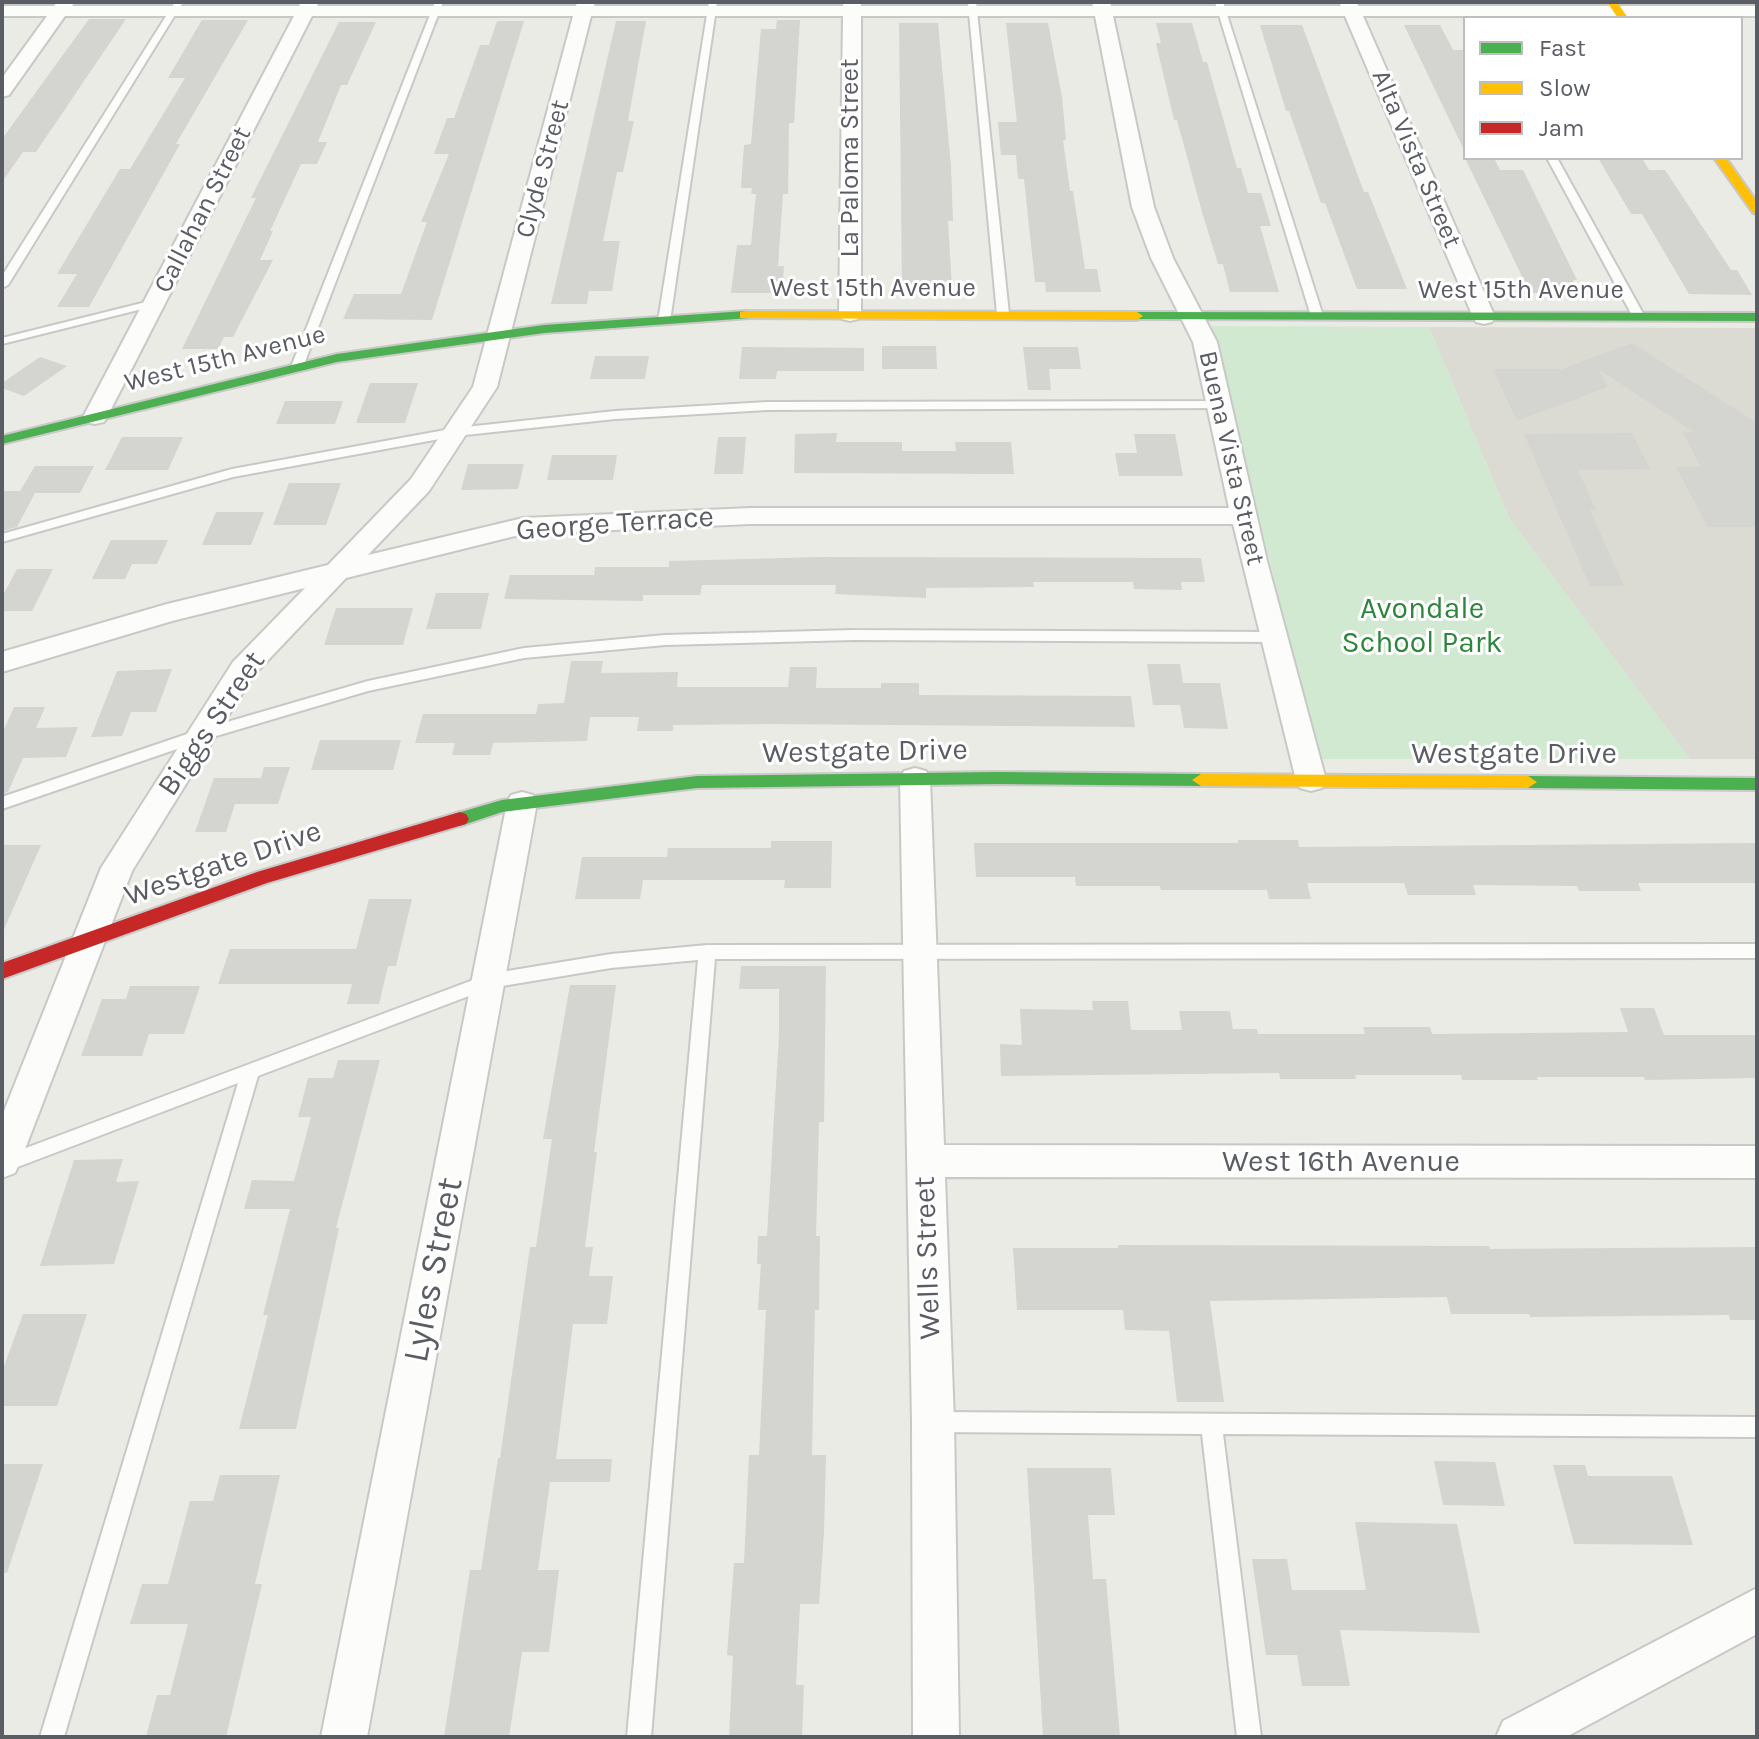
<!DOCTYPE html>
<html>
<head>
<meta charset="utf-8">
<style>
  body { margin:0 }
  #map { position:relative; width:1759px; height:1739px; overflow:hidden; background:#ebebe5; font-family:Karla,sans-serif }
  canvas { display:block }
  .frame { position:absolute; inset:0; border:4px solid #5a5d64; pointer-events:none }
  .legend { position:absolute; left:1463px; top:16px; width:280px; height:144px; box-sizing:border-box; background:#fff; border:2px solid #bdbec1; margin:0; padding:10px 14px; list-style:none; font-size:24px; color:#5a5d64 }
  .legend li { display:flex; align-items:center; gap:16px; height:40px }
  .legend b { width:40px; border:2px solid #bdbec1 }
</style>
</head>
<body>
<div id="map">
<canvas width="1759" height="1739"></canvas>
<div class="frame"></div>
<ul class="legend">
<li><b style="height:10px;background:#4caf50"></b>Fast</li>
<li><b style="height:10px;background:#ffc107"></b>Slow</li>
<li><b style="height:10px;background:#c62828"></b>Jam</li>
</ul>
</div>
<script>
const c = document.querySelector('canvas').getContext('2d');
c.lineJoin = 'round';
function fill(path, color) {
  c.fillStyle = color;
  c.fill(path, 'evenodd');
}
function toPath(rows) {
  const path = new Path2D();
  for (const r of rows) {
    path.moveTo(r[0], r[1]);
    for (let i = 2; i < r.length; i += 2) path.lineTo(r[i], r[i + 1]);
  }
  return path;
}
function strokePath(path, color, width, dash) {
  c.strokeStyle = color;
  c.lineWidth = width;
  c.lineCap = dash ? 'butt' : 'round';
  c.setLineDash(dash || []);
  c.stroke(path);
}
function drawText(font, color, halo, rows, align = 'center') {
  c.font = font + ' Karla,sans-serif';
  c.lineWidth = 6;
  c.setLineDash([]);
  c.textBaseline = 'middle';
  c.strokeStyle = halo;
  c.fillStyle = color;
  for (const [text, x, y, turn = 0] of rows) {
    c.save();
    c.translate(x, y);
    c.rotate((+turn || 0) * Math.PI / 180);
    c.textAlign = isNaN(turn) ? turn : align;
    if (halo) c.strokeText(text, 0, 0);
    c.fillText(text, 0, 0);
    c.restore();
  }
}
const education = toPath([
  [1429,327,1757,328,1757,759,1690,759,1509,518]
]);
const green = toPath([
  [1212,326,1429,327,1509,518,1690,759,1318,759]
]);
const building = toPath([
  [89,19,126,19,36,152,23,152,2,182,2,139],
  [202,20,248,20,176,144,180,144,89,307,57,307,77,274,57,274,120,169,130,169,185,78,168,78],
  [777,20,800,20,794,123,789,123,788,194,783,194,778,266,784,266,782,293,731,293,737,245,751,245,756,194,751,194,752,188,741,188,744,145,751,144,761,29,776,29],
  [497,21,524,21,432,320,343,319,354,294,401,294,427,222,421,222,449,154,434,154,447,118,454,118,480,45,489,45],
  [616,21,646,21,628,121,634,121,623,172,617,172,603,241,620,241,612,291,589,291,587,304,551,304],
  [339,22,376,22,347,85,341,85,318,142,327,142,317,164,301,164,270,231,273,231,260,260,273,260,233,337,224,337,218,349,182,349,256,198,251,198],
  [899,23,938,23,951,167,953,221,948,221,952,288,902,288],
  [1006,23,1048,23,1062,97,1066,140,1063,140,1070,191,1073,191,1085,269,1097,269,1101,292,1046,292,1045,282,1035,282,1024,179,1018,179,1016,155,1001,155,998,122,1017,122],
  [1156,23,1192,23,1203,62,1207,62,1237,168,1241,168,1248,193,1261,193,1271,226,1260,226,1279,292,1230,292,1223,264,1218,264,1202,212,1177,120,1174,120,1156,43,1161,43],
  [1260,25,1302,25,1364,192,1368,192,1407,289,1357,289,1325,203,1321,203,1289,111,1286,111],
  [1404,25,1440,25,1453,50,1465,50,1465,152],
  [1465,158,1494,158,1500,170,1523,170,1577,280,1573,280,1579,293,1530,293],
  [1598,158,1642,158,1649,170,1665,170,1731,270,1737,270,1752,295,1689,294,1642,214,1631,214],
  [1632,343,1757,423,1757,527,1708,527,1676,467,1701,467,1683,433,1694,432,1598,369,1608,387,1517,421,1493,369,1562,369],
  [882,346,936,346,937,369,882,369],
  [742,347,864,348,864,371,777,371,776,379,739,379],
  [1023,347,1078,347,1081,369,1049,369,1051,390,1028,390],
  [595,356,649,356,645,379,590,379],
  [40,357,67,366,24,396,2,388,2,383],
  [370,383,418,383,405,423,356,423],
  [285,401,343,401,335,424,276,424],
  [837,433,836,442,902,442,902,451,956,451,955,442,1011,442,1014,474,794,473,795,434],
  [1632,433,1650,469,1578,470,1596,510,1590,510,1624,586,1590,586,1524,434],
  [1134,434,1175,434,1183,476,1119,476,1115,453,1137,453],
  [122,437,183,437,168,470,105,470],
  [718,437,746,437,743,474,714,474],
  [552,455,617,455,613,480,547,480],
  [468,464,524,464,518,489,461,490],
  [35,466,94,466,80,493,35,493,17,527,2,531,2,491,20,491],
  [289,483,341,483,326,525,273,525],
  [216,512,264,512,251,545,202,545],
  [111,540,168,540,157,564,132,564,125,579,92,579],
  [821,557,1201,558,1205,582,1181,582,1182,590,1134,589,1133,582,1033,582,1034,587,926,588,926,598,835,594,836,585,702,585,700,595,643,595,643,601,504,599,510,575,594,575,595,567,669,567,669,561],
  [17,569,53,569,32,611,2,611,2,597],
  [436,593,489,593,481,629,426,629],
  [336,608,413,608,403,645,324,645],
  [571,661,603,661,601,673,678,672,677,687,788,687,790,667,817,667,816,688,881,688,881,683,919,683,919,695,1131,696,1135,727,770,724,673,725,673,731,637,731,639,717,590,717,587,741,493,743,490,755,452,755,455,743,415,743,423,714,536,714,538,704,564,703],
  [1147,664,1180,664,1183,683,1220,683,1228,729,1184,728,1180,705,1153,705],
  [172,669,156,712,131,712,122,736,91,737,117,671],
  [14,707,45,707,36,728,78,727,66,757,23,758,8,792,2,794,2,734],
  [320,740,401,740,393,770,311,770],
  [264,767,290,767,278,804,235,804,226,832,195,832,214,778,261,778],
  [1238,840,1298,840,1299,847,1757,843,1757,883,1638,883,1641,891,1579,891,1577,886,1473,885,1476,895,1408,895,1404,883,1307,883,1311,899,1269,899,1267,890,1161,890,1160,886,1076,886,1075,877,976,877,974,843,1238,843],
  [771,841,832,841,831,888,784,888,785,880,643,880,640,899,575,899,582,857,667,857,668,848,771,848],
  [2,845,41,845,2,934],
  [369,899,412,899,396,966,388,966,379,1004,347,1004,352,984,218,984,230,949,356,949],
  [741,966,826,966,824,1122,819,1122,816,1236,820,1236,819,1310,815,1310,812,1455,826,1455,824,1532,819,1604,800,1604,796,1685,804,1685,802,1737,729,1737,733,1656,727,1655,734,1563,744,1563,749,1455,759,1455,766,1310,758,1310,761,1264,757,1264,758,1236,767,1236,779,1034,779,989,739,989],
  [570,985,616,985,594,1152,597,1152,585,1247,593,1247,589,1276,613,1276,607,1324,573,1324,556,1459,612,1459,610,1482,550,1482,538,1570,559,1570,549,1652,522,1652,509,1737,444,1737,470,1570,481,1570,498,1458,500,1458,530,1247,536,1247,552,1139,543,1139],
  [130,986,200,986,184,1034,149,1034,142,1056,81,1056,102,999,126,999],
  [1092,1001,1128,1001,1131,1030,1182,1030,1179,1011,1230,1011,1233,1029,1257,1029,1258,1034,1365,1034,1363,1027,1430,1027,1432,1034,1628,1032,1620,1008,1654,1008,1664,1035,1757,1035,1757,1078,1645,1080,1644,1077,1537,1077,1538,1080,1462,1080,1461,1075,1355,1075,1356,1079,1280,1079,1279,1073,1001,1076,1000,1044,1022,1045,1020,1009,1093,1010],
  [338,1060,380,1060,336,1228,339,1228,296,1429,239,1429,268,1315,263,1315,290,1209,244,1209,252,1180,294,1181,311,1117,298,1117,308,1078,333,1078],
  [123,1159,116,1182,139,1181,114,1264,40,1266,74,1160],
  [1118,1245,1489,1246,1490,1249,1757,1247,1757,1320,1730,1320,1729,1315,1530,1317,1529,1314,1451,1314,1447,1297,1210,1301,1224,1402,1177,1402,1169,1331,1125,1330,1123,1310,1017,1310,1013,1248,1118,1248],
  [23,1314,87,1314,57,1406,2,1406,2,1372],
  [1434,1461,1495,1462,1505,1506,1443,1505],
  [2,1464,43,1464,7,1573,2,1572],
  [1553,1465,1585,1465,1588,1476,1672,1476,1693,1545,1574,1544],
  [1027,1468,1111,1468,1115,1515,1088,1515,1093,1579,1106,1579,1120,1737,1043,1737],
  [220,1475,280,1475,255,1584,262,1584,226,1737,146,1737,157,1695,170,1695,188,1624,130,1624,142,1584,168,1584,190,1501,213,1501],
  [1355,1522,1457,1524,1480,1633,1340,1630,1350,1686,1302,1686,1297,1655,1266,1655,1252,1559,1287,1559,1292,1590,1366,1590]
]);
const lane = toPath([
  [175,2,183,2,8,285,2,288,2,276,175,2],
  [435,2,443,2,303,367,301,370,293,370,291,367,435,2],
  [709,2,717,2,670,321,664,324,658,321,709,2],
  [968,2,976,2,1009,314,1003,317,997,314,968,2],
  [1215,2,1223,2,1323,316,1321,318,1311,316,1215,2],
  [1547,158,1557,158,1645,317,1643,319,1633,317,1547,158],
  [154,300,160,303,158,305,2,344,2,338,154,300],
  [1219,401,1223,402,1223,408,767,410,615,419,456,436,233,477,2,542,2,534,232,469,456,428,615,411,767,402,1219,401],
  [854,630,1274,632,1281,637,1274,642,854,640,665,645,524,658,368,691,206,739,2,809,2,797,196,731,368,681,524,648,665,635,854,630],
  [1757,944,1757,958,715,959,651,1737,627,1737,698,960,611,968,490,988,258,1076,64,1737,40,1737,238,1083,2,1173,2,1157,489,974,611,954,707,945,1757,944],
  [934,1412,1757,1417,1757,1437,1223,1434,1261,1737,1237,1737,1202,1434,934,1432,927,1429,924,1422,927,1415,934,1412]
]);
const street = toPath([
  [57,2,75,2,72,6,299,6,301,2,319,2,317,6,576,6,577,2,595,2,594,6,843,6,843,2,861,2,861,6,1093,6,1092,2,1110,2,1111,6,1341,6,1339,2,1357,2,1358,6,1757,6,1757,16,1363,16,1495,317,1492,322,1484,324,1476,322,1473,317,1345,16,1113,16,1154,207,1173,258,1217,342,1267,561,1326,780,1322,788,1311,791,1300,788,1296,780,1233,524,751,524,523,534,346,578,253,676,132,871,20,1162,15,1173,2,1178,2,1116,101,868,233,662,305,588,172,621,2,672,2,652,167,604,328,565,411,479,473,387,573,16,312,16,107,417,104,422,95,424,86,422,83,417,294,16,65,16,9,95,2,97,2,78,47,16,2,16,2,6,54,6,57,2],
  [591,16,843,16,839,314,842,319,850,321,858,319,861,314,861,16,1095,16,1132,207,1151,258,1193,342,1229,508,751,508,523,518,368,555,429,491,497,387,591,16],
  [915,768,926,771,930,779,944,1145,1757,1146,1757,1178,945,1177,954,1422,959,1737,913,1737,912,1422,900,779,904,771,915,768],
  [522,792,533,795,537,803,367,1737,321,1737,507,803,511,795,522,792],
  [1757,1588,1757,1634,1566,1737,1496,1737,1503,1721,1757,1588]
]);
const fast = toPath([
  [745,311,750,312,750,318,544,333,337,362,2,444,2,436,337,354,544,325,745,311],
  [1137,312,1757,313,1757,321,1132,319,1131,316,1137,312],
  [998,772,1201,774,1210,780,1201,786,998,784,697,788,502,812,460,826,451,819,454,814,502,800,697,776,998,772],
  [1528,776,1757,778,1757,790,1528,788,1519,782,1528,776]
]);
const slow = toPath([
  [1607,2,1617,2,1628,18,1618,18,1607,2],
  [1714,158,1726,158,1757,202,1757,214,1753,213,1714,158],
  [745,311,1137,312,1143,316,1137,320,740,318,740,312,745,311],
  [1201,774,1528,776,1537,782,1528,788,1201,786,1192,780,1201,774]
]);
const jam = toPath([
  [460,812,466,814,469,819,466,824,267,883,2,979,2,963,257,872,460,812]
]);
const farStreetnames = [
  ["La Paloma Street",851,158,-90],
  ["Alta Vista Street",1416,159,67],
  ["Clyde Street",543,169,-75],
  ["Callahan Street",203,210,-63],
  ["West 15th Avenue",873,289],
  ["West 15th Avenue",1521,291],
  ["West 15th Avenue",225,359,-14],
  ["Buena Vista Street",1231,458,77]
];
const streetNames = [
  ["George Terrace",615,524,-4],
  ["Biggs Street",212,724,-56],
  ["Westgate Drive",865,752,-1],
  ["Westgate Drive",1514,754],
  ["Westgate Drive",223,864,-19],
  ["West 16th Avenue",1341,1162],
  ["Wells Street",928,1258,-92]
];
const parkNames = [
  ["Avondale",1422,609],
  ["School Park",1422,643]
];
const nearStreetnames = [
  ["Lyles Street",434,1270,-79]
];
fill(education, '#dcdbd3');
fill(green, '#d1e9d1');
fill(building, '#d4d4d0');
strokePath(lane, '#c8c9c7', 4);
strokePath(street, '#c8c9c7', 4);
strokePath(fast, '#c8c9c8', 4);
strokePath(slow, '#c8c9c8', 4);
strokePath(jam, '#c8c9c8', 4);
fill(lane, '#fcfcfb');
fill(street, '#fcfcfb');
fill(fast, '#4caf50');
fill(slow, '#ffc107');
fill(jam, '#c62828');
drawText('26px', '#5a5d64', '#fff', farStreetnames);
drawText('30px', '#5a5d64', '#fff', streetNames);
drawText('30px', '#2e863c', '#fff', parkNames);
drawText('36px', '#5a5d64', '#fff', nearStreetnames);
</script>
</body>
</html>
